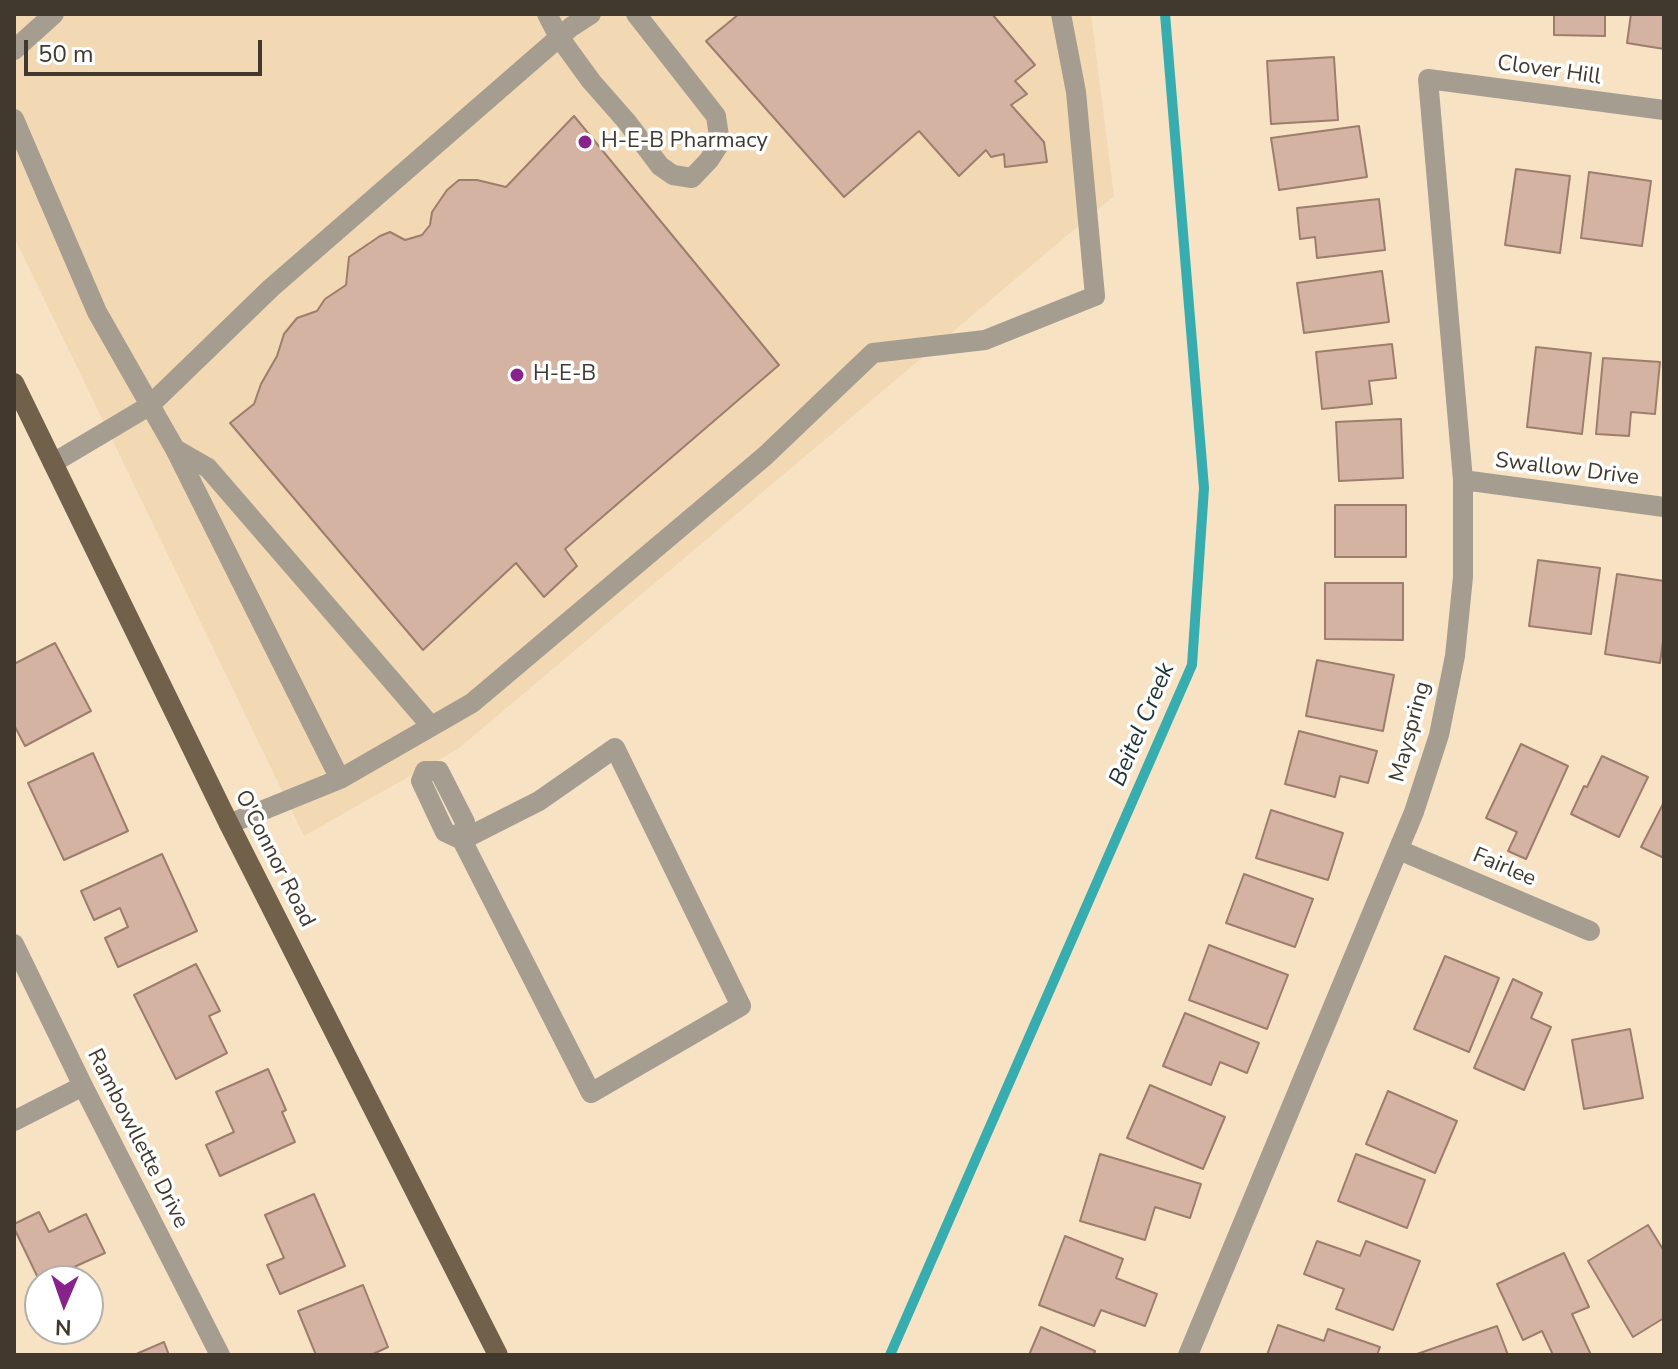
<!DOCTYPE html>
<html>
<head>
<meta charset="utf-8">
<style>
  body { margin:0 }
  #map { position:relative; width:1678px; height:1369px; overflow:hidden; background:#f7e3c4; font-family:"Nunito Sans",sans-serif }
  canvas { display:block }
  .frame { position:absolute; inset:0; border:16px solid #41392d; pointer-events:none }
  .north { position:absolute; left:24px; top:1265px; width:80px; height:80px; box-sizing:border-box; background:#fff; border:2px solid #b3b0ab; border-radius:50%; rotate:182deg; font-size:22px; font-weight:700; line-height:32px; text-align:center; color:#41392d }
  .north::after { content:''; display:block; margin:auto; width:28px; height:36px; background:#88238b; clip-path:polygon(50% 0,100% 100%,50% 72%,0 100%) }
  .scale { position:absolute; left:24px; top:40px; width:238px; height:36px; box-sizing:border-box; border:4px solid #41392d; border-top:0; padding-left:10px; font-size:24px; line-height:28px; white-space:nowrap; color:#41392d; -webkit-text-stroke:6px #fff; paint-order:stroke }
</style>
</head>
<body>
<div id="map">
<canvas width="1678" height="1369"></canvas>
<div class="frame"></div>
<div class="north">N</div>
<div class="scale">50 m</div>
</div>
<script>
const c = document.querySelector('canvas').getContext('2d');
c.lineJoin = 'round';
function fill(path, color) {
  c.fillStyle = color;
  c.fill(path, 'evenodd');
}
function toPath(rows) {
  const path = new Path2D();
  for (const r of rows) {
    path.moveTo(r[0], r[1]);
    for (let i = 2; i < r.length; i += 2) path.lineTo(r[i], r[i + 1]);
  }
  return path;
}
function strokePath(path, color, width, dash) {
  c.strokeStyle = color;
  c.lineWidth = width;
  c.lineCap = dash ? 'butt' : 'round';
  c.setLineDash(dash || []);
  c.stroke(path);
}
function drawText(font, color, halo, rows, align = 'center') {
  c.font = font + ' "Nunito Sans",sans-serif';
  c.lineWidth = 7;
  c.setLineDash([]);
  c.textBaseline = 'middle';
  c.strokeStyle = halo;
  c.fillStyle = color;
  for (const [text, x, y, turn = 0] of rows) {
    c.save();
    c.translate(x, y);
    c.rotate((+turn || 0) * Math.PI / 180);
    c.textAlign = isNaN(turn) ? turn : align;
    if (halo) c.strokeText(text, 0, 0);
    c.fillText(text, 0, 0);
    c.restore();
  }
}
const built = toPath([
  [14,14,1091,14,1114,196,458,749,304,836,14,237]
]);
const stream = toPath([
  [890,1355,1192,665,1204,488,1165,14]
]);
const building = toPath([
  [739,14,992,14,1035,65,1015,81,1027,94,1011,105,1044,142,1047,162,1005,167,1004,154,991,157,986,150,959,176,919,131,844,197,706,41,739,14],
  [1554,14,1605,14,1605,36,1554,35,1554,14],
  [1631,14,1664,14,1664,49,1627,43,1631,14],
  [1334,57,1338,120,1271,124,1267,61,1334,57],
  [574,116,779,365,565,549,577,566,544,597,516,563,423,650,230,423,254,404,261,384,277,356,284,334,297,318,317,311,325,299,346,285,349,257,380,236,390,232,405,240,422,235,430,225,432,212,447,190,459,180,477,180,506,187,574,116],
  [1359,126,1367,177,1279,190,1271,138,1359,126],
  [1516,169,1570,176,1560,253,1505,245,1516,169],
  [1589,172,1651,181,1642,246,1581,238,1589,172],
  [1379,199,1385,250,1317,258,1315,237,1300,239,1297,208,1379,199],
  [1382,271,1389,322,1304,333,1297,283,1382,271],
  [1392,344,1396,378,1369,381,1372,404,1322,409,1316,352,1392,344],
  [1536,347,1591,353,1582,434,1527,427,1536,347],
  [1603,358,1660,362,1655,414,1631,412,1629,436,1596,434,1603,358],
  [1401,419,1403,478,1339,481,1336,422,1401,419],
  [1335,505,1406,505,1406,557,1335,557,1335,505],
  [1538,560,1600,568,1591,634,1529,626,1538,560],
  [1617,574,1664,581,1664,634,1660,663,1605,654,1617,574],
  [1325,583,1403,583,1403,640,1325,639,1325,583],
  [55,643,91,711,25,746,14,725,14,664,55,643],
  [1317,660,1394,675,1383,731,1306,716,1317,660],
  [1299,731,1377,751,1368,783,1340,776,1335,797,1285,784,1299,731],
  [1521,744,1568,766,1526,859,1508,851,1517,832,1486,818,1521,744],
  [93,753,128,831,64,860,28,783,93,753],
  [1602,756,1648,777,1619,837,1571,814,1584,786,1587,787,1602,756],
  [1664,802,1664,858,1641,847,1664,802],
  [1271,810,1343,833,1328,880,1256,858,1271,810],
  [162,854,197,931,118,967,105,938,128,927,120,908,94,920,81,891,162,854],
  [1244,874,1313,899,1295,947,1226,923,1244,874],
  [1209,945,1288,975,1267,1029,1189,1000,1209,945],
  [1445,956,1499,978,1469,1052,1414,1029,1445,956],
  [196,964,220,1011,209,1016,227,1053,176,1079,134,995,196,964],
  [1513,979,1542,993,1531,1018,1551,1027,1524,1090,1474,1068,1513,979],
  [1185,1013,1259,1043,1247,1073,1220,1062,1211,1085,1163,1066,1185,1013],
  [1630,1029,1643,1098,1584,1109,1572,1040,1630,1029],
  [268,1069,286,1110,282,1112,295,1142,220,1176,206,1145,234,1132,216,1092,268,1069],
  [1150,1085,1225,1117,1203,1169,1127,1138,1150,1085],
  [1388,1091,1457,1121,1435,1173,1366,1144,1388,1091],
  [1100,1154,1201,1184,1190,1218,1155,1207,1145,1240,1080,1221,1100,1154],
  [1356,1154,1425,1180,1407,1228,1338,1201,1356,1154],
  [314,1194,345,1266,280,1294,267,1265,284,1258,265,1215,314,1194],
  [39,1212,49,1232,86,1214,105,1253,74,1267,81,1281,40,1282,14,1228,14,1224,39,1212],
  [1648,1225,1664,1251,1664,1318,1633,1337,1588,1261,1648,1225],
  [1065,1236,1123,1259,1116,1278,1157,1294,1145,1326,1101,1310,1094,1326,1039,1305,1065,1236],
  [1317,1241,1360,1256,1366,1241,1420,1261,1393,1330,1336,1309,1344,1289,1304,1274,1317,1241],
  [1564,1253,1589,1307,1572,1314,1591,1355,1553,1355,1542,1331,1523,1340,1497,1284,1564,1253],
  [363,1285,388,1347,371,1355,316,1355,298,1311,363,1285],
  [1278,1325,1324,1341,1328,1329,1380,1347,1377,1355,1267,1355,1278,1325],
  [1497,1326,1508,1355,1417,1354,1497,1326],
  [1041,1327,1095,1351,1094,1355,1029,1355,1041,1327],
  [164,1342,169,1355,134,1355,164,1342]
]);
const minor = toPath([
  [547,14,559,37,591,81,627,122,660,166,673,175,692,178,709,160,720,143,716,116,636,14],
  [14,50,54,14],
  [14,119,97,312,175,449,340,779,229,824],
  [175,449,208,468,431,726],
  [53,463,149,406,271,288,571,27,591,14],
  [1463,480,1664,507],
  [425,771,439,771,465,822,462,840,591,1093,741,1006,615,748,539,801,462,840],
  [425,771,421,781,445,832,462,840],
  [340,779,472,703,765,456,873,353,985,340,1095,296,1076,92,1061,14],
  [1399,850,1590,931],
  [14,944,83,1086,220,1355],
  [14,1121,83,1086],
  [1188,1355,1414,812,1439,735,1455,656,1463,577,1463,480,1428,79,1664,110]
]);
const major = toPath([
  [14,383,229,824,498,1355]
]);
const markers = [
  [585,142,8,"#88238b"],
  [517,375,8,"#88238b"]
];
const streetNames = [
  ["Clover Hill",1549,71,8],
  ["Swallow Drive",1567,470,7],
  ["Mayspring",1411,732,-75],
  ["O'Connor Road",274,859,63],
  ["Fairlee",1504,868,23],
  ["Rambowllette Drive",137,1139,63]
];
const poiNames = [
  ["H-E-B Pharmacy",601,142],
  ["H-E-B",533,375]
];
const waterNames = [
  ["Beitel Creek",1143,725,-67]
];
fill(built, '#f2d9b4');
strokePath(stream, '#37adaf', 10);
fill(building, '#d5b3a2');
strokePath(building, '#9d7d6c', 2);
strokePath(minor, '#a69d91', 20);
strokePath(major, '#71614b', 20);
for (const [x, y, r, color] of markers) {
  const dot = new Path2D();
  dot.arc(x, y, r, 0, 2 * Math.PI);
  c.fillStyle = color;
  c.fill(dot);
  strokePath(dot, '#fff', 3);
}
drawText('22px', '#41392d', '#fff', streetNames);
drawText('22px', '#41392d', '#fff', poiNames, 'left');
drawText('italic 24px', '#193233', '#fff', waterNames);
</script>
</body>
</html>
